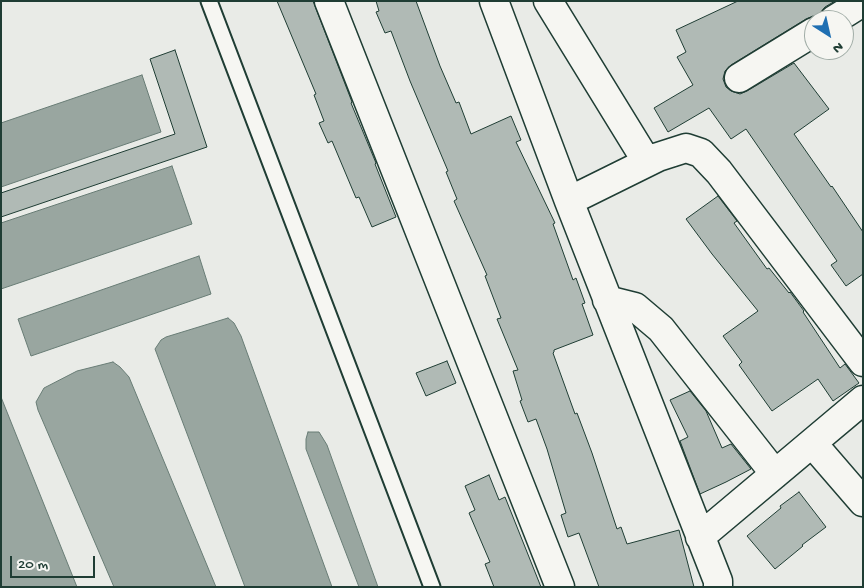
<!DOCTYPE html>
<html>
<head>
<meta charset="utf-8">
<style>
  body { margin:0 }
  #map { position:relative; width:864px; height:588px; overflow:hidden; background:#e9ebe7; font-family:"Gochi Hand",sans-serif }
  canvas { display:block }
  .frame { position:absolute; inset:0; border:2px solid #1f3d34; pointer-events:none }
  .north { position:absolute; left:804px; top:10px; width:50px; height:50px; box-sizing:border-box; background:#f6f6f2; border:1px solid #a0aca6; border-radius:50%; rotate:145deg; font-size:14px; font-weight:700; line-height:20px; text-align:center; color:#1f3d34 }
  .north::after { content:''; display:block; margin:auto; width:18px; height:22px; background:#1f6fb2; clip-path:polygon(50% 0,100% 100%,50% 72%,0 100%) }
  .scale { position:absolute; left:10px; top:556px; width:85px; height:22px; box-sizing:border-box; border:2px solid #1f3d34; border-top:0; padding-left:6px; font-size:15px; line-height:18px; white-space:nowrap; color:#1f3d34; -webkit-text-stroke:4px #f6f6f2; paint-order:stroke }
</style>
</head>
<body>
<div id="map">
<canvas width="864" height="588"></canvas>
<div class="frame"></div>
<div class="north">N</div>
<div class="scale">20 m</div>
</div>
<script>
const c = document.querySelector('canvas').getContext('2d');
c.lineJoin = 'round';
function fill(path, color) {
  c.fillStyle = color;
  c.fill(path, 'evenodd');
}
function toPath(rows) {
  const path = new Path2D();
  for (const r of rows) {
    path.moveTo(r[0], r[1]);
    for (let i = 2; i < r.length; i += 2) path.lineTo(r[i], r[i + 1]);
  }
  return path;
}
function strokePath(path, color, width, dash) {
  c.strokeStyle = color;
  c.lineWidth = width;
  c.lineCap = dash ? 'butt' : 'round';
  c.setLineDash(dash || []);
  c.stroke(path);
}
const water = toPath([
  [142,75,161,132,1,187,1,123,142,75],
  [172,166,192,224,1,289,1,223,172,166],
  [199,256,211,294,31,356,18,319,199,256],
  [228,318,234,323,241,336,332,587,245,587,155,349,161,340,166,337,228,318],
  [113,362,120,367,129,377,216,587,114,587,38,410,36,402,44,388,77,371,113,362],
  [1,397,77,587,1,587,1,397],
  [308,432,319,432,327,445,378,587,359,587,306,449,306,439,308,432]
]);
const building = toPath([
  [277,1,313,1,352,102,351,103,376,163,375,164,396,217,372,227,359,197,356,198,332,141,328,143,319,123,324,121,314,95,316,94,277,1],
  [376,1,416,1,440,66,456,103,459,102,471,134,511,116,521,140,516,142,555,223,553,224,573,280,576,278,585,303,582,304,593,335,554,350,554,352,553,353,575,414,577,413,592,453,617,529,621,527,627,544,679,530,694,587,599,587,579,533,568,537,561,515,566,513,547,449,536,419,528,422,520,401,522,400,513,371,518,370,497,319,501,318,485,276,487,275,454,201,457,199,446,172,448,171,410,81,391,31,385,33,376,12,379,11,376,1],
  [738,1,835,1,825,7,821,12,819,18,813,16,806,19,731,65,725,71,723,79,726,87,731,91,740,94,747,91,794,63,829,109,794,134,831,187,832,186,863,232,863,274,846,286,831,265,837,261,746,129,731,139,709,108,668,132,654,108,693,85,677,57,686,52,676,30,738,1],
  [175,50,207,147,1,217,1,193,175,134,150,59,175,50],
  [718,196,737,221,734,223,767,269,769,268,789,293,790,292,804,311,803,312,840,368,845,364,859,383,833,401,818,379,772,411,739,365,742,362,723,336,758,311,712,254,686,219,718,196],
  [447,361,456,383,426,396,416,373,447,361],
  [690,391,706,411,722,448,731,444,751,469,726,482,700,494,680,441,688,437,670,400,690,391],
  [489,475,499,500,505,497,541,587,494,587,485,564,490,562,469,513,475,510,465,486,489,475],
  [799,492,826,527,802,545,803,546,775,569,747,536,781,508,780,506,799,492]
]);
const lane = toPath([
  [209,1,432,587]
]);
const street = toPath([
  [329,1,560,587],
  [494,1,569,201,718,581,718,587],
  [548,1,647,162],
  [834,20,863,2],
  [739,78,814,32],
  [569,201,658,157,686,148,701,153,719,172,863,362],
  [607,300,635,307,661,329,775,474],
  [812,443,863,502],
  [700,537,863,400]
]);
fill(water, '#99a6a0');
strokePath(water, '#687c75', 1);
fill(building, '#b0bab5');
strokePath(building, '#1f3d34', 1);
strokePath(lane, '#1f3d34', 19);
strokePath(street, '#1f3d34', 31);
strokePath(lane, '#f6f6f2', 15);
strokePath(street, '#f6f6f2', 28);
</script>
</body>
</html>
